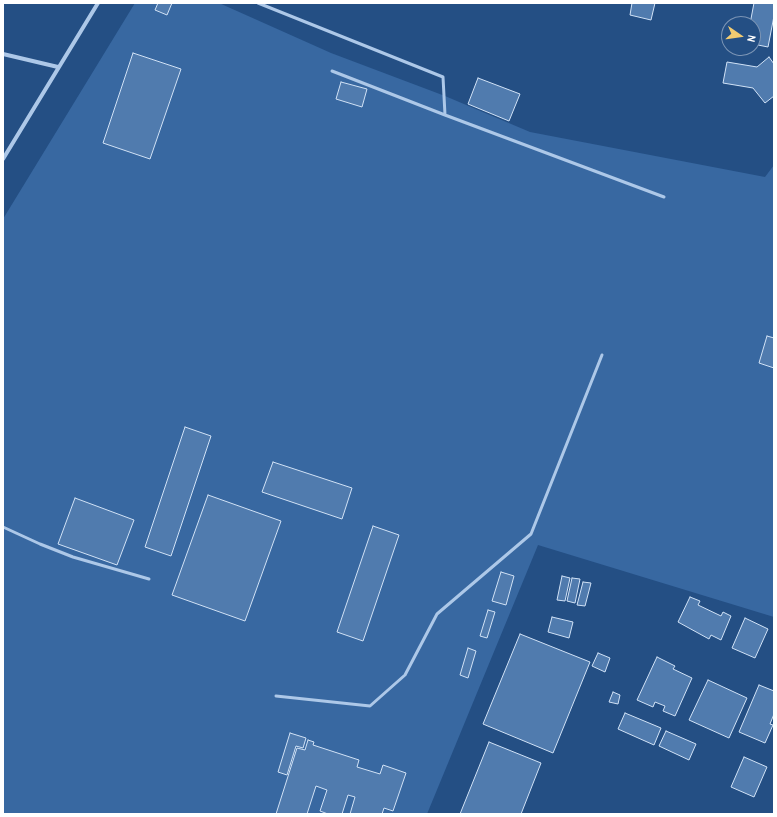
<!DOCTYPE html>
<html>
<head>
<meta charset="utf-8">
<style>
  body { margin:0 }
  #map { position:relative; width:777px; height:817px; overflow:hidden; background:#244f84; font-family:"Archivo Narrow",sans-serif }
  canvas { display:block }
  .frame { position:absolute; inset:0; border:4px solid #fff; pointer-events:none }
  .north { position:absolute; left:721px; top:16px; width:40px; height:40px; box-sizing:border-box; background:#244f84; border:1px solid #7c95b5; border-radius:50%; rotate:103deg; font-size:11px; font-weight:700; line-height:16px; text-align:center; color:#fff }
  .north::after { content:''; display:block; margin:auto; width:14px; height:18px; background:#f3cc71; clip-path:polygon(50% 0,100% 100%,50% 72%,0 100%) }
</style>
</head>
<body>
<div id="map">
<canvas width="777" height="817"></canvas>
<div class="frame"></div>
<div class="north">N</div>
</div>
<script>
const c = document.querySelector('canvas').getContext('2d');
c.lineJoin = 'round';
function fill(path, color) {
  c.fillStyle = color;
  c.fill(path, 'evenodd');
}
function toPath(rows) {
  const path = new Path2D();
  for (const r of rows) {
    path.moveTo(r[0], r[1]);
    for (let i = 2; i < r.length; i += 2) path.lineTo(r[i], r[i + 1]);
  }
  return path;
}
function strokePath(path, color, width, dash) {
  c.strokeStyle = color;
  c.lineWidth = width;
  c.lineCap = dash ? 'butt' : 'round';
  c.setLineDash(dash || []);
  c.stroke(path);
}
const green = toPath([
  [135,3,219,3,331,53,445,96,530,132,765,177,774,165,774,617,538,545,427,814,3,814,3,219]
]);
const building = toPath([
  [158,3,172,3,167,15,155,10,158,3],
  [632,3,655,3,651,20,630,15,632,3],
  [754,3,774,3,774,16,768,47,753,44,753,24,750,24,754,3],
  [133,53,181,69,150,159,103,143,133,53],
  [769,57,774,64,774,96,765,103,753,88,723,83,727,62,757,67,769,57],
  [478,78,520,94,509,121,468,104,478,78],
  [341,82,367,89,362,107,336,99,341,82],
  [767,336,774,338,774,368,759,363,767,336],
  [185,427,211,436,171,556,145,547,185,427],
  [273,462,352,488,342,519,262,492,273,462],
  [208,495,281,521,245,621,172,595,208,495],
  [75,498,134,520,117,565,58,544,75,498],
  [373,526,399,535,363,641,337,632,373,526],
  [501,572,514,576,506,605,492,601,501,572],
  [562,576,570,578,565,601,557,600,562,576],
  [572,578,580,579,575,603,567,601,572,578],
  [583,582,591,583,585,606,577,605,583,582],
  [690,597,700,601,698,605,721,616,723,612,731,616,721,640,711,635,709,639,678,622,690,597],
  [488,610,495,612,487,638,480,636,488,610],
  [552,617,573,622,569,638,548,632,552,617],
  [745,618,768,629,755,658,732,648,745,618],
  [520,634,590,662,553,753,483,724,520,634],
  [468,648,476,651,468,678,460,675,468,648],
  [598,653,610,658,605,672,592,666,598,653],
  [657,657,675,666,673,669,692,678,675,716,663,711,665,706,655,702,653,707,637,700,657,657],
  [708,680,747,698,729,738,689,720,708,680],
  [759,685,774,691,774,714,770,724,773,725,765,743,739,732,759,685],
  [613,692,620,695,618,704,609,702,613,692],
  [625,713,661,728,654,745,618,729,625,713],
  [666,731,696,744,689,760,659,746,666,731],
  [290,733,306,738,303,748,296,746,287,775,278,772,290,733],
  [308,740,314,742,313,745,359,760,357,767,380,774,383,765,406,773,393,811,384,808,382,814,350,814,355,797,348,795,342,814,328,814,320,811,327,790,316,786,307,814,276,814,297,748,305,750,308,740],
  [489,742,541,763,521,814,460,814,489,742],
  [744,757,767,767,754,797,731,787,744,757]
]);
const service = toPath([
  [258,3,443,77,445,115,332,71],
  [445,115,664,197],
  [3,527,40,544,73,557,149,579],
  [276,696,370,706,405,675,437,614,531,534,602,355]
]);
const minor = toPath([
  [3,54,58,67],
  [3,159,98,3]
]);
fill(green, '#3868a1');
fill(building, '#507bae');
strokePath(building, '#d1e2f6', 1);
strokePath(service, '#adc8e8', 3);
strokePath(minor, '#adc8e8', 4);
</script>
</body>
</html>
